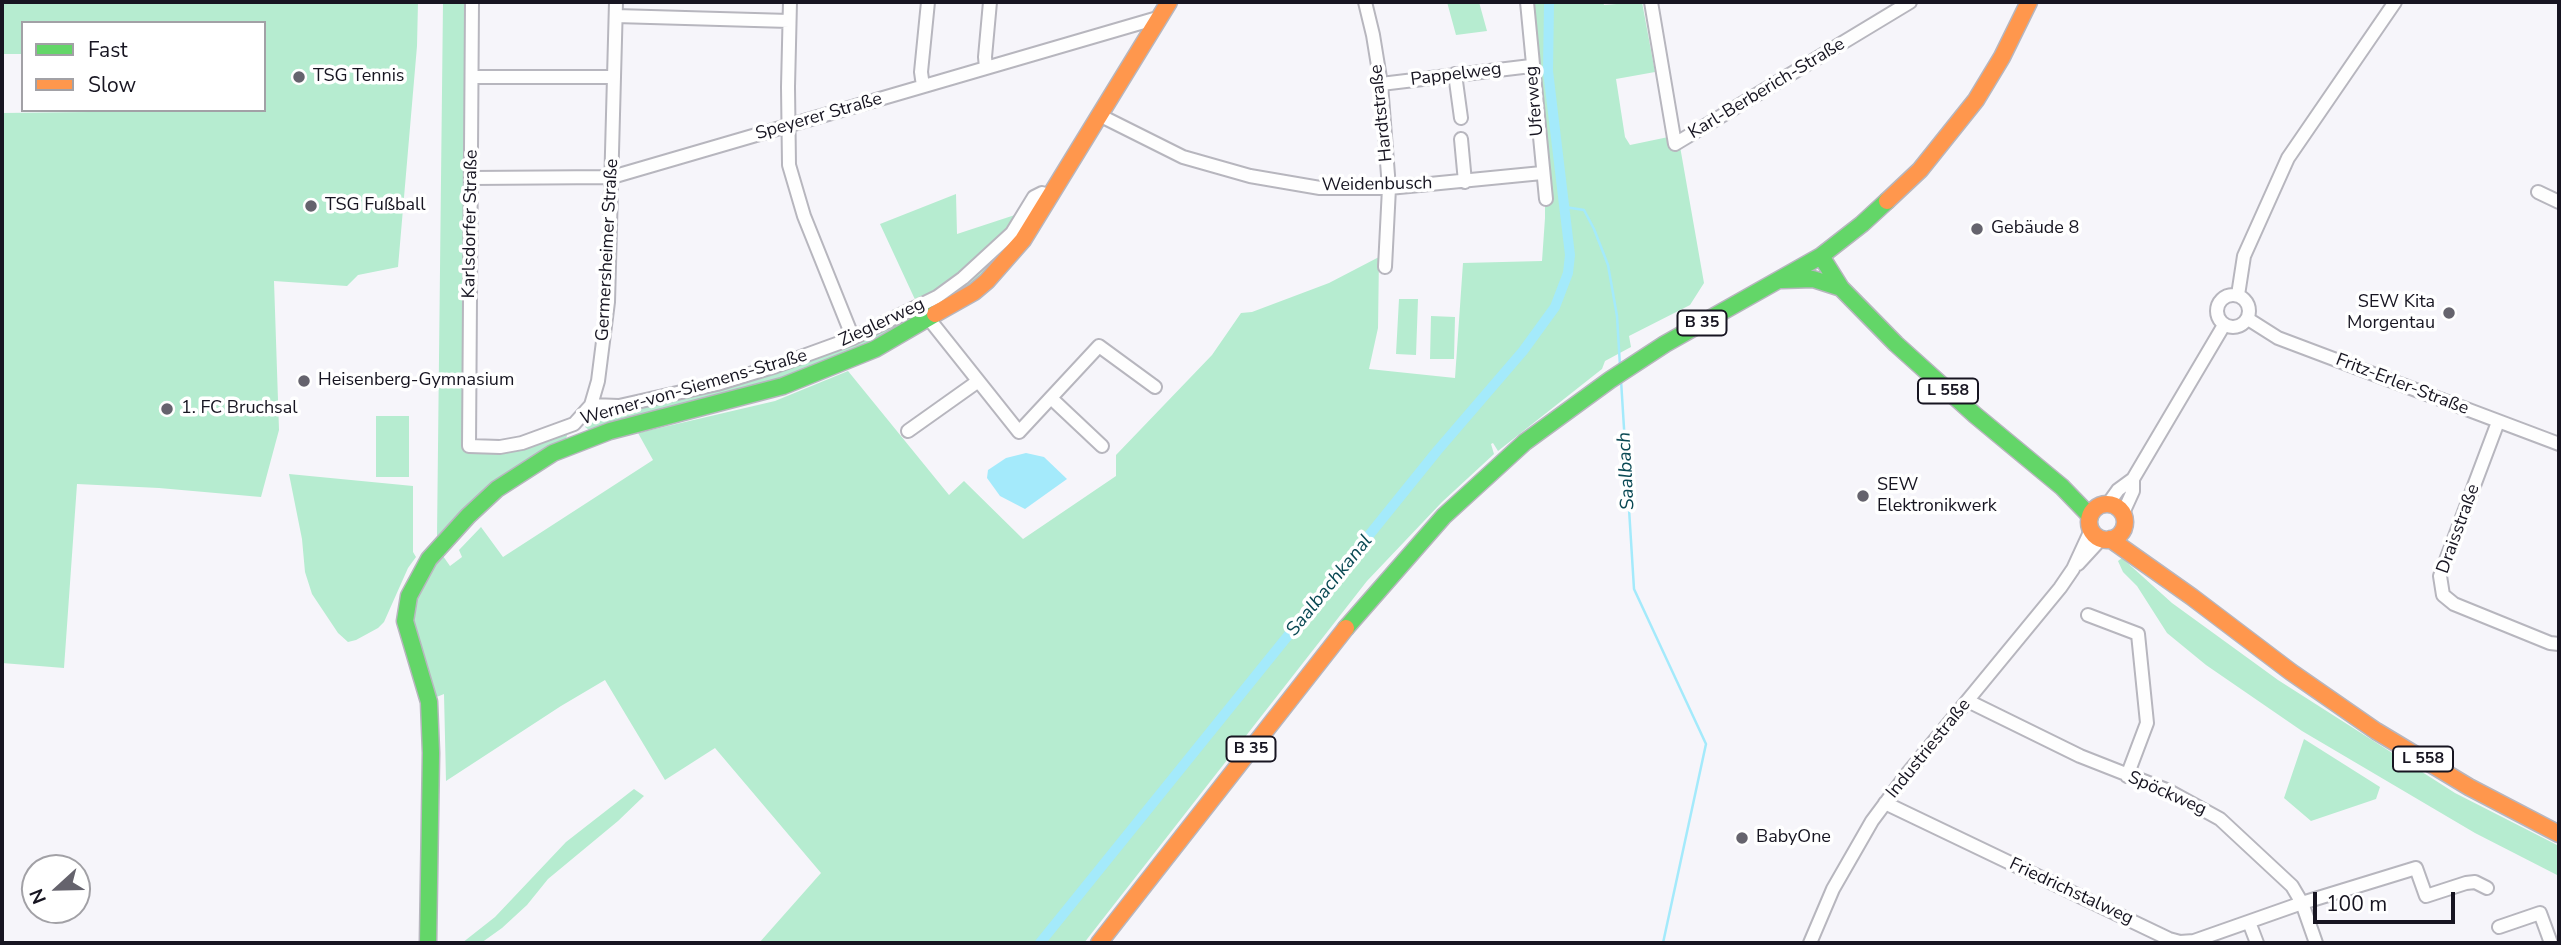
<!DOCTYPE html>
<html>
<head>
<meta charset="utf-8">
<style>
  body { margin:0 }
  #map { position:relative; width:2561px; height:945px; overflow:hidden; background:#f6f5fa; font-family:"Nunito Sans",sans-serif }
  canvas { display:block }
  .frame { position:absolute; inset:0; border:4px solid #171521; pointer-events:none }
  .legend { position:absolute; left:21px; top:21px; width:245px; height:91px; box-sizing:border-box; background:#fff; border:2px solid #a2a1a6; margin:0; padding:9px 12px; list-style:none; font-size:21px; color:#171521 }
  .legend li { display:flex; align-items:center; gap:14px; height:35px }
  .legend b { width:35px; border:2px solid #a2a1a6 }
  .north { position:absolute; left:21px; top:854px; width:70px; height:70px; box-sizing:border-box; background:#fff; border:2px solid #a2a1a6; border-radius:50%; rotate:248deg; font-size:19px; font-weight:700; line-height:28px; text-align:center; color:#171521 }
  .north::after { content:''; display:block; margin:auto; width:24px; height:32px; background:#65636d; clip-path:polygon(50% 0,100% 100%,50% 72%,0 100%) }
  .scale { position:absolute; left:2313px; top:892px; width:142px; height:32px; box-sizing:border-box; border:4px solid #171521; border-top:0; padding-left:9px; font-size:21px; line-height:24px; white-space:nowrap; color:#171521; -webkit-text-stroke:5px #fff; paint-order:stroke }
</style>
</head>
<body>
<div id="map">
<canvas width="2561" height="945"></canvas>
<div class="frame"></div>
<ul class="legend">
<li><b style="height:9px;background:#63d668"></b>Fast</li>
<li><b style="height:9px;background:#ff974d"></b>Slow</li>
</ul>
<div class="north">N</div>
<div class="scale">100 m</div>
</div>
<script>
const c = document.querySelector('canvas').getContext('2d');
c.lineJoin = 'round';
function fill(path, color) {
  c.fillStyle = color;
  c.fill(path, 'evenodd');
}
function toPath(rows) {
  const path = new Path2D();
  for (const r of rows) {
    if (r.length === 3) {
      path.moveTo(r[0] + r[2], r[1]);
      path.arc(r[0], r[1], r[2], 0, 2 * Math.PI);
      continue;
    }
    path.moveTo(r[0], r[1]);
    for (let i = 2; i < r.length; i += 2) path.lineTo(r[i], r[i + 1]);
  }
  return path;
}
function strokePath(path, color, width, dash) {
  c.strokeStyle = color;
  c.lineWidth = width;
  c.lineCap = dash ? 'butt' : 'round';
  c.setLineDash(dash || []);
  c.stroke(path);
}
function drawText(font, color, halo, rows, align = 'center') {
  c.font = font + ' "Nunito Sans",sans-serif';
  c.lineWidth = 7;
  c.setLineDash([]);
  c.textBaseline = 'middle';
  c.strokeStyle = halo;
  c.fillStyle = color;
  for (const [text, x, y, turn = 0] of rows) {
    c.save();
    c.translate(x, y);
    c.rotate((+turn || 0) * Math.PI / 180);
    c.textAlign = isNaN(turn) ? turn : align;
    if (halo) c.strokeText(text, 0, 0);
    c.fillText(text, 0, 0);
    c.restore();
  }
}
const green = toPath([
  [2,2,418,2,417,46,398,267,358,275,347,286,274,281,279,430,261,497,159,488,77,484,64,668,2,663,2,113,264,110,264,23,23,23,23,54,2,54],
  [443,2,468,2,464,451,495,453,565,433,567,435,566,440,507,472,462,510,437,536],
  [1447,2,1479,2,1487,31,1456,35],
  [1531,2,1603,2,1604,5,1642,2,1655,72,1616,79,1625,137,1630,145,1678,135,1704,283,1690,305,1629,336,1631,347,1605,361,1602,369,1498,451,1493,443,1491,444,1494,454,1442,502,1367,581,1084,943,759,943,821,873,715,748,665,780,605,680,561,706,446,781,444,694,434,698,414,627,414,608,419,588,430,570,443,556,450,566,462,557,459,550,481,527,503,557,653,460,638,433,775,401,848,371,949,495,964,481,1023,539,1116,476,1116,455,1212,355,1241,313,1252,312,1329,283,1379,257,1378,328,1369,369,1455,378,1463,263,1542,261,1545,218,1545,174],
  [956,194,957,234,1024,212,1051,196,974,292,783,386,637,423,589,430,585,427,588,419,619,406,776,366,918,306,880,224],
  [1399,299,1418,299,1416,355,1396,354],
  [1431,316,1455,317,1454,359,1430,359],
  [376,416,409,416,409,477,376,477],
  [289,474,413,486,413,552,416,557,408,568,384,622,378,628,356,640,348,642,338,633,312,594,305,572,302,539],
  [2122,558,2172,603,2278,680,2455,793,2559,846,2559,876,2475,833,2302,731,2206,665,2167,633,2137,586,2123,572,2118,561],
  [2304,739,2380,787,2376,799,2311,821,2284,798],
  [634,789,644,796,618,821,548,879,527,905,502,928,481,943,462,943,495,917,566,842]
]);
const water = toPath([
  [1026,453,1044,457,1067,479,1025,509,1000,496,987,478,988,470,1006,458]
]);
const stream = toPath([
  [1565,207,1584,210,1594,229,1608,265,1617,316,1620,366],
  [1621,380,1634,589,1706,744,1663,943]
]);
const canal = toPath([
  [1040,943,1437,451,1523,351,1555,307,1568,273,1570,255,1548,71,1549,2]
]);
const street = toPath([
  [472,2,469,446,500,447,522,443,574,424,591,405,598,381,608,302,616,2],
  [790,2,788,87,789,165,804,216,853,338],
  [1365,2,1373,35,1381,84,1389,188,1385,267],
  [1527,2,1546,199],
  [1651,2,1675,144,1910,2],
  [616,16,789,21],
  [986,68,985,57,990,2],
  [1455,74,1461,118],
  [472,77,614,77],
  [1381,84,1531,66],
  [923,86,921,72,928,2],
  [1099,115,1183,157,1250,176,1320,188,1389,188,1542,173],
  [1461,139,1465,182],
  [471,178,612,177,1161,17],
  [2538,192,2559,202],
  [2233,311,16],
  [2238,295,2244,256,2288,158,2395,2],
  [929,319,1019,432,1099,346,1155,387],
  [2248,319,2278,338,2559,444],
  [1051,398,1102,446],
  [591,405,619,406,717,384,776,366,853,338,937,297,963,278,1012,233,1034,197,1042,193,1051,196],
  [2498,422,2440,576,2443,595,2454,604,2550,643,2559,644],
  [908,431,977,382],
  [2108,504,2118,490,2133,479],
  [2123,513,2133,491,2133,479,2224,325],
  [2078,564,2101,539],
  [2088,615,2138,634,2147,723,2127,776],
  [1968,701,2080,756,2169,791,2220,819,2292,886,2302,903,2316,943],
  [1885,803,2169,939,2180,942,2194,941,2302,903,2416,868,2426,896,2466,883,2475,882,2487,888],
  [2249,922,2257,943],
  [2499,927,2540,913,2551,943],
  [1810,943,1833,889,1872,821,1907,774,2060,588,2073,569,2091,530]
]);
const fast = toPath([
  [1821,256,1841,288,1896,344,1975,415,2062,487,2090,516],
  [1782,280,1813,279,1841,288],
  [1346,628,1444,516,1525,442,1610,380,1665,344,1821,256,1862,224,1887,201],
  [428,943,431,753,429,702,405,621,409,596,429,559,468,516,497,489,553,453,610,431,783,386,875,349,935,314]
]);
const slow = toPath([
  [1887,201,1920,170,1976,100,2002,57,2029,2],
  [935,314,974,292,987,281,1023,240,1169,2],
  [2107,522,18],
  [2110,539,2192,597,2291,672,2376,731,2469,787,2559,834],
  [1099,943,1346,628]
]);
const markers = [
  [299,77,7,"#65636d"],
  [311,206,7,"#65636d"],
  [1977,229,7,"#65636d"],
  [2449,313,7,"#65636d"],
  [304,381,7,"#65636d"],
  [167,409,7,"#65636d"],
  [1863,496,7,"#65636d"],
  [1742,838,7,"#65636d"]
];
const shields = [
  [1702,323,49],
  [1948,391,60],
  [1251,749,49],
  [2423,759,60]
];
const shieldNames = [
  ["B 35",1702,323],
  ["L 558",1948,391],
  ["B 35",1251,749],
  ["L 558",2423,759]
];
const streetNames = [
  ["Pappelweg",1456,75,-7],
  ["Karl-Berberich-Straße",1767,89,-31],
  ["Uferweg",1535,101,-95],
  ["Hardtstraße",1382,113,-96],
  ["Speyerer Straße",819,117,-16],
  ["Weidenbusch",1377,185,-1],
  ["Karlsdorfer Straße",471,224,-89],
  ["Germersheimer Straße",608,250,-87],
  ["Zieglerweg",882,323,-25],
  ["Fritz-Erler-Straße",2402,385,21],
  ["Werner-von-Siemens-Straße",694,388,-16],
  ["Draisstraße",2459,529,-70],
  ["Industriestraße",1929,749,-51],
  ["Spöckweg",2167,794,24],
  ["Friedrichstalweg",2071,892,25]
];
const poiNames = [
  ["TSG Tennis",313,77],
  ["TSG Fußball",325,206],
  ["Gebäude 8",1991,229],
  ["SEW Kita",2435,303,"right"],
  ["Morgentau",2435,324,"right"],
  ["Heisenberg-Gymnasium",318,381],
  ["1. FC Bruchsal",181,409],
  ["SEW",1877,486],
  ["Elektronikwerk",1877,507],
  ["BabyOne",1756,838]
];
const waterNames = [
  ["Saalbach",1627,471,-93],
  ["Saalbachkanal",1330,586,-51]
];
fill(green, '#b6ecd0');
fill(water, '#a4eafb');
strokePath(stream, '#a4eafb', 2.5);
strokePath(canal, '#a4eafb', 10);
strokePath(street, '#b7b6be', 16);
strokePath(fast, '#b7b6be', 19);
strokePath(slow, '#b7b6be', 19);
strokePath(street, '#fefefe', 12);
strokePath(fast, '#63d668', 16);
strokePath(slow, '#ff974d', 16);
for (const [x, y, r, color] of markers) {
  const dot = new Path2D();
  dot.arc(x, y, r, 0, 2 * Math.PI);
  c.fillStyle = color;
  c.fill(dot);
  strokePath(dot, '#fff', 2.5);
}
for (const [x, y, w] of shields) {
  const box = new Path2D();
  box.roundRect(x - w / 2, y - 12.5, w, 25, 5);
  c.fillStyle = '#fff';
  c.fill(box);
  strokePath(box, '#171521', 2);
}
drawText('bold 16px', '#171521', null, shieldNames);
drawText('18px', '#171521', '#fff', streetNames);
drawText('18px', '#171521', '#fff', poiNames, 'left');
drawText('italic 19px', '#0a4954', '#fff', waterNames);
</script>
</body>
</html>
